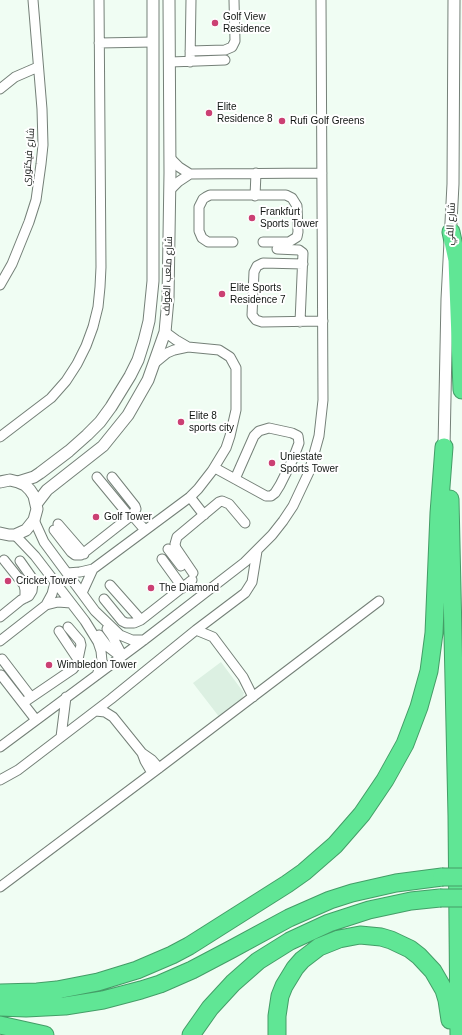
<!DOCTYPE html>
<html>
<head>
<meta charset="utf-8">
<style>
  body { margin:0 }
  canvas { display:block; background:#f0fdf3 }
</style>
</head>
<body>
<canvas width="462" height="1035"></canvas>
<script>
const c = document.querySelector('canvas').getContext('2d');
c.lineJoin = 'round';
function fill(path, color) {
  c.fillStyle = color;
  c.fill(path, 'evenodd');
}
function toPath(rows) {
  const path = new Path2D();
  for (const r of rows) {
    path.moveTo(r[0], r[1]);
    for (let i = 2; i < r.length; i += 2) path.lineTo(r[i], r[i + 1]);
  }
  return path;
}
function strokePath(path, color, width, dash) {
  c.strokeStyle = color;
  c.lineWidth = width;
  c.lineCap = dash ? 'butt' : 'round';
  c.setLineDash(dash || []);
  c.stroke(path);
}
function drawText(font, color, halo, rows, align = 'center') {
  c.font = font + ' Arial,Cairo,sans-serif';
  c.lineWidth = 4;
  c.setLineDash([]);
  c.textBaseline = 'middle';
  c.strokeStyle = halo;
  c.fillStyle = color;
  for (const [text, x, y, turn = 0] of rows) {
    c.save();
    c.translate(x, y);
    c.rotate((+turn || 0) * Math.PI / 180);
    c.textAlign = isNaN(turn) ? turn : align;
    if (halo) c.strokeText(text, 0, 0);
    c.fillText(text, 0, 0);
    c.restore();
  }
}
const built = toPath([
  [221,662,244,693,241,702,220,718,193,683]
]);
const minor = toPath([
  [99,43,153,42],
  [190,51,225,50,232,47,235,41,234,0],
  [170,62,225,60],
  [190,62,191,0],
  [0,89,15,77,38,67],
  [170,158,179,167,190,174,322,173],
  [170,190,178,182,190,174],
  [255,196,256,173],
  [233,242,208,242,202,238,199,231,199,207,203,199,206,197,210,195,286,195,292,198,297,206,298,232,297,237,289,242,263,242],
  [277,249,299,250,303,253,300,322],
  [303,264,263,263,257,266,254,272,252,315,256,320,262,322,323,321],
  [0,285,12,264,29,222,36,200,41,164,43,145,42,109,33,0],
  [165,332,176,340,188,347],
  [0,437,51,398,66,381,77,364,86,346,93,327,98,307,100,287,101,267,99,0],
  [215,468,266,496,271,496,275,493,280,485,293,459,299,443,298,436,292,433,269,428,259,431,254,436,235,479],
  [97,477,130,517],
  [190,497,204,515],
  [132,515,145,530],
  [34,520,44,542,95,611,120,635,132,640,144,640],
  [58,524,84,554],
  [54,530,71,552,75,555,81,555,132,515,136,509,135,506,112,477],
  [15,535,35,556,85,621,98,642,101,651,102,661,97,675],
  [168,549,181,566],
  [162,559,183,588],
  [4,560,24,585,25,590,25,598],
  [67,573,80,572,93,569,190,497,198,489,212,471,226,448,230,436,236,410,236,368,230,357,219,350,188,347,174,350,167,353,156,362],
  [193,573,176,548,175,544,177,537,219,502,222,501,229,504,245,523],
  [110,585,141,620],
  [82,593,93,569],
  [104,599,122,621,126,623,134,623,141,620,192,580],
  [46,605,58,602,71,603],
  [0,617,21,600,29,596,32,591,33,583,32,578,20,561],
  [107,629,112,636,122,655],
  [196,630,213,637,243,677,253,697],
  [59,631,79,661],
  [99,635,108,647,121,657],
  [0,641,46,605,52,594,55,582],
  [2,659,31,697],
  [1,675,36,720],
  [23,703,73,669,77,664,81,645,80,641,68,627],
  [96,711,105,712,113,717,142,753,152,760,159,768],
  [61,737,66,697],
  [0,747,144,640,245,562,272,535,283,521,293,506,309,472,319,436,323,400,321,0],
  [142,753,145,761,152,773],
  [0,780,18,770,111,699,196,630,245,593,252,582,257,551],
  [0,887,159,768,379,601]
]);
const tertiary = toPath([
  [444,447,447,299,453,184,454,0],
  [0,482,10,480,18,482,25,485,30,490,34,496,37,509,34,520,26,530,15,535,9,535,0,533],
  [18,482,34,477,40,473,69,451,87,435,100,422,111,407,130,376,138,360,144,341,149,321,153,281,153,0],
  [37,503,47,490,103,446,128,415,148,380,165,332,168,299,170,173,169,0]
]);
const motorway = toPath([
  [451,232,457,260,462,390],
  [450,499,457,816,459,1035],
  [0,993,37,992,57,990,98,982,137,970,172,955,189,946,287,884,304,872,335,845,362,814,385,780,405,744,419,707,429,671,434,633,439,513,444,447],
  [0,1007,26,1008,65,1006,103,1000,141,990,160,984,192,970,230,950,289,918,330,900,352,893,396,883,442,877],
  [0,1025,45,1035],
  [191,1035,210,1008,233,983,258,961,290,941,329,923,369,910,411,901,440,898],
  [277,1035,277,1016,280,996,284,986,295,968,302,960,319,947,339,939,360,935,381,937,391,940,410,949,419,956,433,971,444,990,447,1000,450,1020]
]);
const motorwayBridge = toPath([
  [442,877,462,877],
  [440,898,462,898]
]);
const markers = [
  [215,23,4,"#cb4073"],
  [209,113,4,"#cb4073"],
  [282,121,4,"#cb4073"],
  [252,218,4,"#cb4073"],
  [222,294,4,"#cb4073"],
  [181,422,4,"#cb4073"],
  [272,463,4,"#cb4073"],
  [96,517,4,"#cb4073"],
  [8,581,4,"#cb4073"],
  [151,588,4,"#cb4073"],
  [49,665,4,"#cb4073"]
];
const poiNames = [
  ["Golf View",223,17],
  ["Residence",223,29],
  ["Elite",217,107],
  ["Residence 8",217,119],
  ["Rufi Golf Greens",290,121],
  ["Frankfurt",260,212],
  ["Sports Tower",260,224],
  ["Elite Sports",230,288],
  ["Residence 7",230,300],
  ["Elite 8",189,416],
  ["sports city",189,428],
  ["Uniestate",280,457],
  ["Sports Tower",280,469],
  ["Golf Tower",104,517],
  ["Cricket Tower",16,581],
  ["The Diamond",159,588],
  ["Wimbledon Tower",57,665]
];
const streetNames = [
  ["شارع فيكتوري",29,157,-85],
  ["شارع الفي",451,224,-87],
  ["شارع ملعب الغولف",168,276,-88]
];
fill(built, '#dcf0e2');
strokePath(minor, '#758078', 11);
strokePath(tertiary, '#758078', 13);
strokePath(motorway, '#449d67', 19);
strokePath(minor, '#fff', 9);
strokePath(tertiary, '#fff', 11);
strokePath(motorway, '#60e695', 17);
strokePath(motorwayBridge, '#449d67', 19, []);
strokePath(motorwayBridge, '#60e695', 17);
for (const [x, y, r, color] of markers) {
  const dot = new Path2D();
  dot.arc(x, y, r, 0, 2 * Math.PI);
  c.fillStyle = color;
  c.fill(dot);
  strokePath(dot, '#fff', 1.5);
}
drawText('10px', '#111512', '#fff', poiNames, 'left');
drawText('10px', '#111512', '#fff', streetNames);
</script>
</body>
</html>
